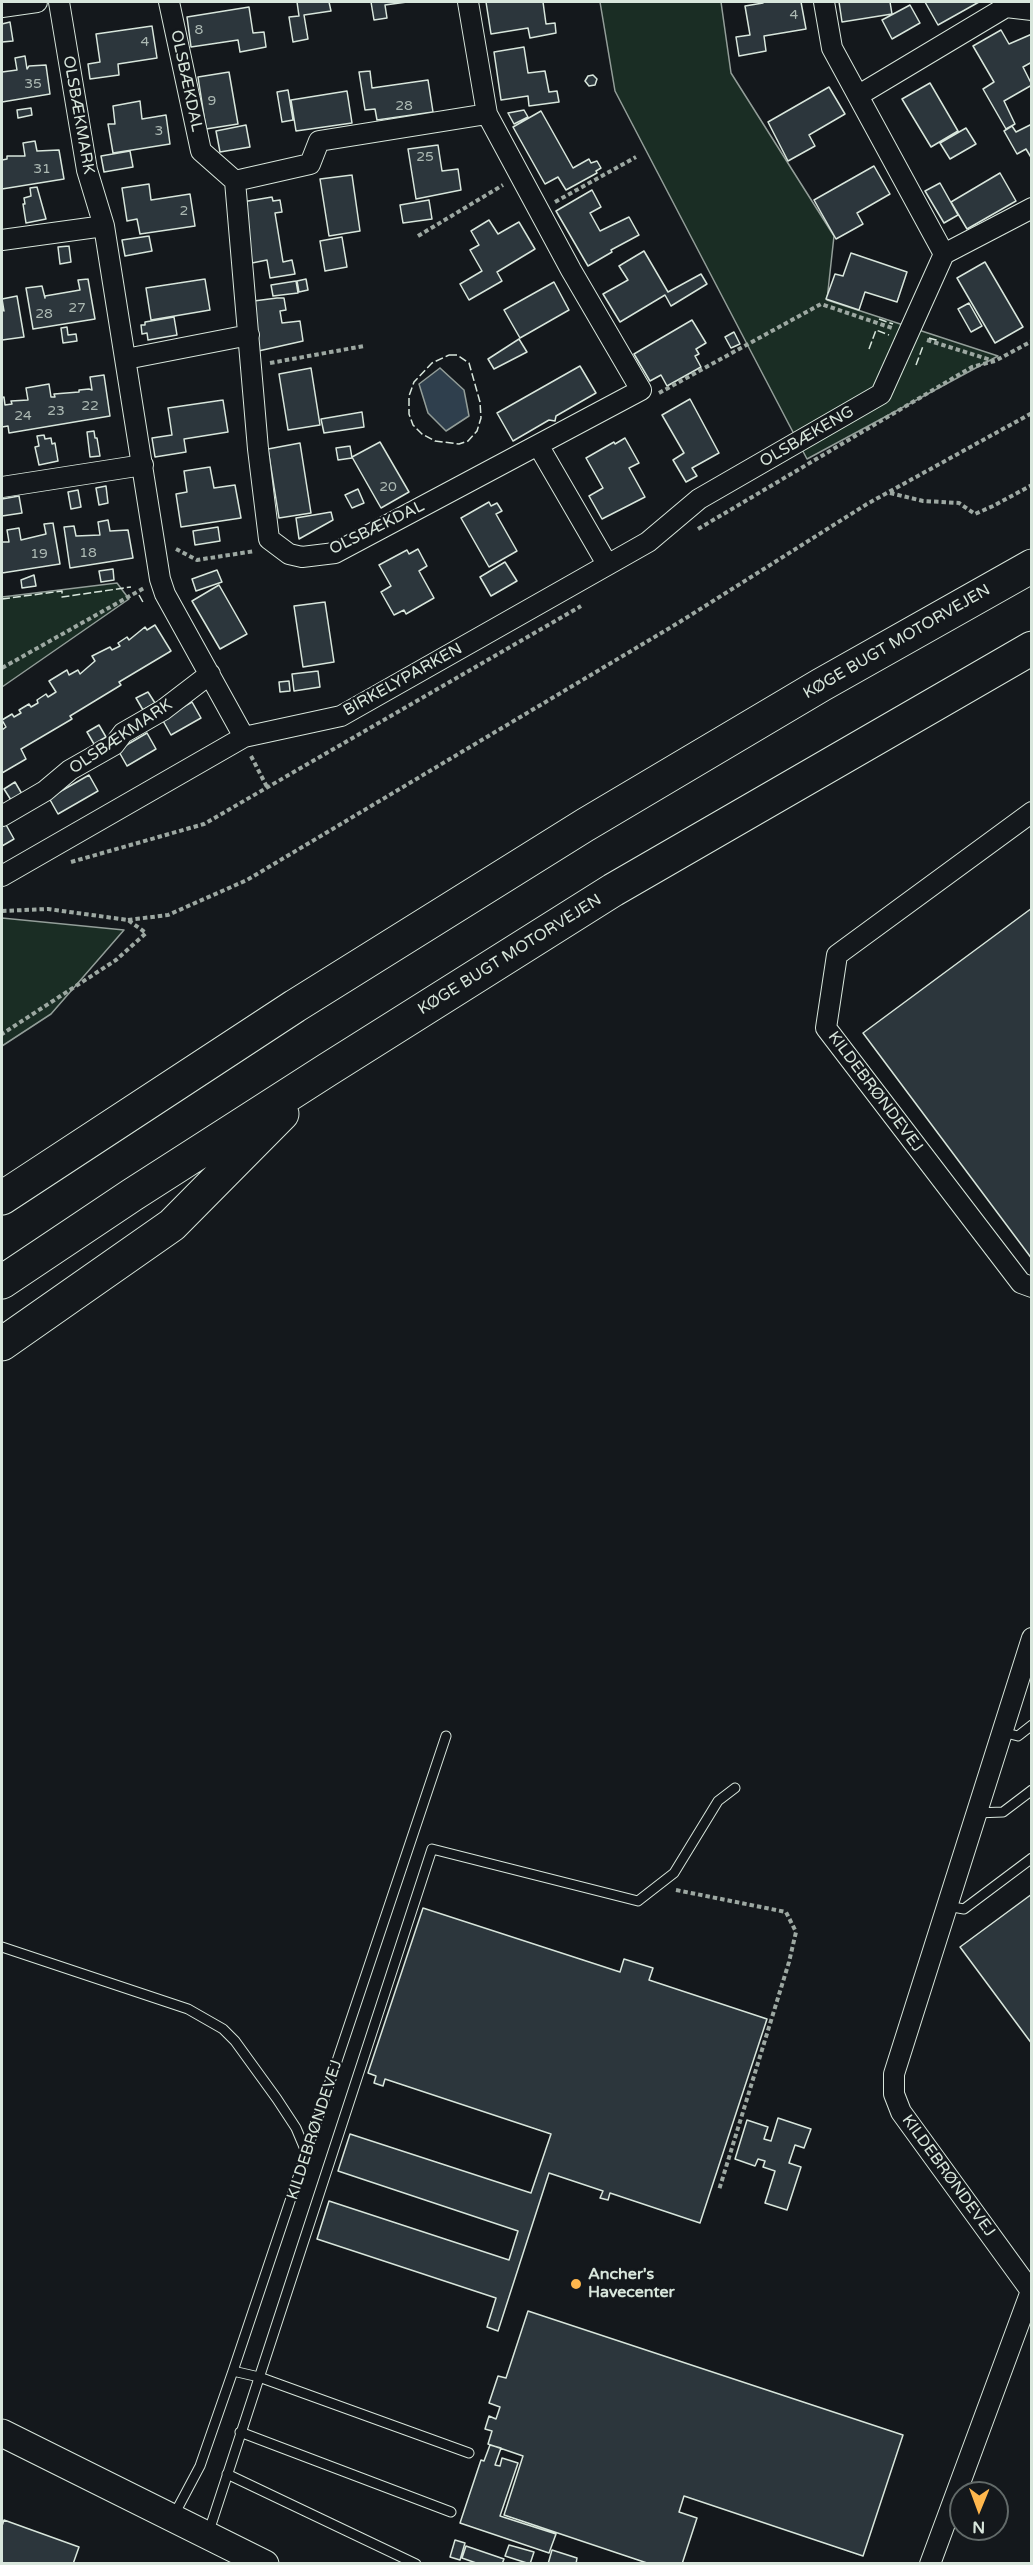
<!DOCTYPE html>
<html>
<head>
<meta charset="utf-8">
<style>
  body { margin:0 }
  #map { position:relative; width:1033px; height:2565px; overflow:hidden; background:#14181c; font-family:"Varela Round",sans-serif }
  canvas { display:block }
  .frame { position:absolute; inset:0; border:3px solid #d8e6dc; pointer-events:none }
  .north { position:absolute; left:949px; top:2481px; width:60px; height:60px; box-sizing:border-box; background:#14181c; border:2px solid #626a69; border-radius:50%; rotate:181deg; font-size:16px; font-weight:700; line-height:24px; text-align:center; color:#d8e6dc }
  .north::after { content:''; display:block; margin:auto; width:21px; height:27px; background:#ffb74d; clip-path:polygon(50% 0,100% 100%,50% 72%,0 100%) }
</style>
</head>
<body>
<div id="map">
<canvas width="1033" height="2565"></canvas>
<div class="frame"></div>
<div class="north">N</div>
</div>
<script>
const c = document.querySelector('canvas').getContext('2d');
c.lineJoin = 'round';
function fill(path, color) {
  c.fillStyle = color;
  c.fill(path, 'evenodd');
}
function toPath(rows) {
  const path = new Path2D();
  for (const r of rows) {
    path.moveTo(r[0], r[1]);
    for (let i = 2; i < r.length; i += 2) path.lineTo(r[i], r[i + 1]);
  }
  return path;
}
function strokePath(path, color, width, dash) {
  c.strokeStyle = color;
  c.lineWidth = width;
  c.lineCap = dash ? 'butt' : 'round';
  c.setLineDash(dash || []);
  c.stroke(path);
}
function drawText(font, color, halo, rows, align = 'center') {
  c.font = font + ' "Varela Round",sans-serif';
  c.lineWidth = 4.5;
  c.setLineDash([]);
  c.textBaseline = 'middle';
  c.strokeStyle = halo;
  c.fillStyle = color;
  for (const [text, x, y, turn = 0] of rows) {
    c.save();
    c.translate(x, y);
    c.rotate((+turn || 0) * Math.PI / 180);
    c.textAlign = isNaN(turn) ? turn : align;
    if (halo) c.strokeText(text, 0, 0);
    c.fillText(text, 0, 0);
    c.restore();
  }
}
const green = toPath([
  [600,2,721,2,731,73,834,236,827,300,998,356,807,459,615,91,600,2],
  [117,583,129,599,2,687,2,597,117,583],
  [2,918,124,930,51,1014,2,1046,2,918]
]);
const water = toPath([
  [440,368,464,390,469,416,446,431,428,413,419,384,440,368]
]);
const building = toPath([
  [297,2,329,2,331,11,304,15,308,39,293,42,289,17,299,16,297,2],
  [371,2,407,2,385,5,387,18,374,20,371,2],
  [486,2,543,2,546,24,555,23,556,33,530,38,528,28,491,34,486,2],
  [763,2,801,2,806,29,764,36,766,51,739,56,736,37,750,35,745,6,763,3,763,2],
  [839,2,890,2,892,14,842,22,839,2],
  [925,2,979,2,938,25,925,2],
  [910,5,920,23,892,39,882,20,910,5],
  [249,7,253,33,264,32,266,47,240,52,238,40,191,47,187,17,249,7],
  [10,22,13,41,2,42,2,24,10,22],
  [152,26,157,58,118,64,119,75,90,79,88,64,100,62,96,34,152,26],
  [1001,30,1009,44,1032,34,1032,62,1023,67,1032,85,1004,101,1015,124,1006,129,983,89,994,82,973,46,1001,30],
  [524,47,528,73,545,71,549,92,557,91,559,102,529,106,528,96,501,100,494,52,524,47],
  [25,56,27,69,29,66,46,65,50,94,2,102,2,72,17,70,15,58,25,56],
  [370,71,372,88,428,80,433,112,377,120,375,109,365,110,359,72,370,71],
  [229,72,238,124,206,129,198,77,229,72],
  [593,75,597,79,595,85,589,86,585,81,588,76,593,75],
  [930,83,958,131,931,147,902,99,930,83],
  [829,87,845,114,809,135,815,146,788,161,768,122,829,87],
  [288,90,293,120,282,122,277,92,288,90],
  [347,91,352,123,296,131,291,100,347,91],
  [140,101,142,119,166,115,170,144,113,153,108,124,115,124,113,106,140,101],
  [31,108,32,115,18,118,17,110,31,108],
  [524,110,528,117,514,124,508,113,524,110],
  [541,111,573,168,589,159,591,163,597,161,601,168,596,171,597,173,566,190,558,177,545,184,513,127,541,111],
  [1032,124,1032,159,1026,149,1017,154,1004,131,1012,126,1016,132,1032,124],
  [246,125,250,147,220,152,216,131,246,125],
  [966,128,976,144,950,159,940,143,966,128],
  [35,141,37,151,59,150,64,179,2,189,2,160,7,159,7,156,25,156,23,143,35,141],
  [438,145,442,171,458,169,461,190,416,199,408,149,438,145],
  [130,151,133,167,104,172,101,156,130,151],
  [874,166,890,194,857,213,863,224,836,239,814,200,874,166],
  [1000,173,1016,201,967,229,951,202,1000,173],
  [352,175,360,231,329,236,320,179,352,175],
  [940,183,958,215,944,223,925,191,940,183],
  [149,184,151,200,190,194,195,226,140,234,137,219,127,221,122,188,149,184],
  [37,187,46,219,26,223,23,204,25,204,24,198,31,196,30,188,37,187],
  [592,190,601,207,590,213,600,231,629,217,639,235,611,250,612,252,588,266,556,211,592,190],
  [272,197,273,201,280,200,282,212,275,213,283,262,292,260,295,274,270,278,267,260,252,263,242,202,272,197],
  [429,200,432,219,403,223,400,205,429,200],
  [489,220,498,234,519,222,535,249,497,272,502,281,469,300,460,284,482,271,470,250,479,245,471,231,489,220],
  [149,236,152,251,125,256,122,240,149,236],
  [342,237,347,267,325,271,320,241,342,237],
  [69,246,71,262,60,264,58,247,69,246],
  [644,251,668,292,701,274,707,284,671,306,665,295,620,322,603,294,628,280,619,266,644,251],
  [851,253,907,272,897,302,865,292,859,310,826,299,835,274,843,276,851,253],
  [985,262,1023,327,995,343,957,278,985,262],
  [88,279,95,319,33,329,26,288,42,286,45,298,45,296,80,290,78,280,88,279],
  [205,279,210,310,151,320,146,288,205,279],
  [306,279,308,290,299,292,297,281,306,279],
  [296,281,298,293,273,296,271,285,296,281],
  [554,282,569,310,520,338,504,310,554,282],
  [17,296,24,337,2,340,2,309,4,311,2,299,17,296],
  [277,298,284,298,286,310,280,311,282,323,300,321,303,341,254,352,246,302,277,298],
  [969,303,982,326,971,332,958,309,969,303],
  [174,317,177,335,148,340,147,333,142,334,141,325,145,325,145,322,174,317],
  [692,320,706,343,696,349,699,354,695,356,701,367,667,386,661,375,650,381,634,354,692,320],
  [67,327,68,335,76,334,77,341,63,343,61,328,67,327],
  [734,332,740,344,731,348,725,337,734,332],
  [519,339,527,352,494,369,488,359,519,339],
  [580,366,596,393,556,416,555,421,549,420,513,441,497,413,580,366],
  [311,368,320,425,288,430,279,374,311,368],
  [104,375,110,416,9,433,8,426,2,427,2,398,4,397,5,405,12,404,11,401,28,400,26,388,49,384,51,397,55,397,54,394,79,392,79,390,89,389,92,390,90,377,104,375],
  [690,399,719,453,692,468,697,476,686,482,673,460,684,453,662,415,690,399],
  [223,400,228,432,184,439,186,452,155,457,152,438,172,435,168,408,223,400],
  [362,412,364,427,324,433,321,419,362,412],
  [94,431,95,438,97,438,100,456,90,457,87,432,94,431],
  [44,435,45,439,51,438,52,444,55,443,58,461,39,465,35,447,39,446,37,436,44,435],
  [625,438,639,463,629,468,645,497,602,519,589,496,603,488,586,458,614,442,615,444,625,438],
  [380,442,409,492,381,508,352,457,380,442],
  [300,443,311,513,279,518,268,449,300,443],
  [350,446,352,458,338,460,336,448,350,446],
  [210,467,214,488,235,485,241,518,181,527,176,494,187,492,184,471,210,467],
  [106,486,108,503,99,505,96,488,106,486],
  [358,489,364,503,352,508,345,495,358,489],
  [78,490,81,507,71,509,68,492,78,490],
  [19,496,22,513,2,516,2,499,19,496],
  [489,502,491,506,497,503,502,511,496,514,517,551,489,567,461,518,489,502],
  [331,512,333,520,299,539,296,518,331,512],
  [108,520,110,531,128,530,133,558,70,568,64,527,74,526,76,536,100,535,98,522,108,520],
  [53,523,60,564,2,573,2,542,9,542,7,530,19,528,21,540,46,534,44,524,53,523],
  [218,527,220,541,195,545,193,531,218,527],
  [418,549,427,566,419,571,434,598,406,614,404,610,394,615,381,592,391,586,379,565,407,550,409,554,418,549],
  [505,562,517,581,491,596,480,577,505,562],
  [113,569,114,580,101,582,99,571,113,569],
  [217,570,222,582,196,591,192,579,217,570],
  [34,575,36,586,22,588,21,580,34,575],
  [219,585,247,634,220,649,192,601,219,585],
  [325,602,334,662,303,667,294,606,325,602],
  [155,625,171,651,119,682,121,685,70,716,72,719,21,749,26,759,2,773,2,730,6,727,2,720,12,714,14,717,21,713,19,710,29,704,31,707,38,703,37,700,46,694,48,697,56,692,49,681,67,670,69,675,78,670,80,674,95,661,92,656,110,647,112,650,120,646,118,643,127,637,129,640,145,627,147,630,155,625],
  [318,671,320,687,294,691,292,674,318,671],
  [289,681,290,691,280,692,279,682,289,681],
  [148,692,155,703,143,710,136,698,148,692],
  [192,702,201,718,171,735,162,719,192,702],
  [99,725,106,737,94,744,87,732,99,725],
  [147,733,156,749,127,766,118,750,147,733],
  [89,775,98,791,58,814,49,798,89,775],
  [15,782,22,794,11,800,4,789,15,782],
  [5,823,14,839,2,846,2,825,5,823],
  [1032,908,1032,1259,863,1033,1032,908],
  [1032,1894,1032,2044,960,1947,1032,1894],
  [423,1908,620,1972,624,1959,653,1968,649,1980,767,2019,700,2223,610,2193,608,2200,600,2198,603,2191,549,2173,498,2331,487,2327,496,2298,317,2239,329,2201,509,2260,518,2231,338,2171,350,2134,531,2193,551,2134,385,2079,383,2086,374,2083,376,2076,368,2073,423,1908],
  [778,2118,811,2129,804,2148,795,2145,789,2163,801,2167,787,2210,765,2203,775,2171,763,2167,765,2161,758,2159,755,2166,735,2159,747,2120,768,2127,764,2139,771,2141,778,2118],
  [528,2311,903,2435,863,2556,684,2496,679,2512,697,2518,682,2564,650,2564,504,2515,523,2456,488,2444,492,2431,485,2429,489,2416,496,2419,500,2407,489,2403,498,2376,506,2378,528,2311],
  [490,2445,501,2448,495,2465,500,2466,502,2458,518,2463,500,2516,556,2534,549,2553,460,2523,481,2460,484,2461,490,2445],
  [4,2520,79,2547,73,2564,2,2564,2,2526,4,2520],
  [455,2540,465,2543,460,2560,450,2557,455,2540],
  [509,2545,534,2552,530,2564,505,2556,509,2545],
  [466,2546,504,2559,502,2564,479,2564,462,2558,466,2546],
  [552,2550,577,2558,576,2564,548,2564,552,2550]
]);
const path = toPath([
  [555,202,636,157],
  [418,236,503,185],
  [927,340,994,361],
  [270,363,364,346],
  [659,393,821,304,892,328],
  [890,493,923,501,959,503,975,514,993,506,1032,485],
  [698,529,972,367,995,361,1032,341],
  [176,549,197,560,255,551],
  [2,668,144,588],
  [251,756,267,787],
  [71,862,204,824,581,606],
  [2,911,48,909,128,920,146,933,116,960,2,1034],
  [128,920,168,915,247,880,678,623,867,504,1032,413],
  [676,1890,786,1912,796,1932,789,1962,719,2190]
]);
const lane = toPath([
  [1002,1732,1018,1736,1032,1725],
  [976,1813,1003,1812,1032,1790],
  [947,1906,964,1909,1032,1858],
  [2,1947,188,2009,223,2029,235,2041,277,2099,296,2128,307,2154],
  [233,2371,259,2377,469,2453],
  [240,2432,451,2512],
  [227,2474,416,2564],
  [174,2515,200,2466,233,2371,446,1736],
  [208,2534,432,1849,638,1901,674,1873,718,1801,735,1788]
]);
const street = toPath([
  [59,2,87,170,104,226,160,579,165,594,244,737],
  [169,2,201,151,235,181,258,449,269,539,289,554,302,557,335,553,641,390,571,270,487,114,468,2],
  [824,2,832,48,944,254],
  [2,7,37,2],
  [859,95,1006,7,1032,10],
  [235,181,310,164,319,141,487,114],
  [2,240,104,226],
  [126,359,249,335],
  [538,445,607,564],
  [2,487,143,465],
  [1032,812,837,955,826,1028,1021,1283,1032,1287],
  [2,816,45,791,70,770,114,745,123,733,163,710,210,674],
  [2,876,244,737,341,716,648,542,699,499,881,394,944,254,1032,208],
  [930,2564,1031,2291,901,2112,894,2094,894,2074,1032,1638]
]);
const secondary = toPath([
  [2,2433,265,2564]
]);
const highway = toPath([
  [2,1198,295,1006,585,825,821,685,1032,566],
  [2,1282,132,1195,327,1070,613,890,1032,648],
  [2,1344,172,1225,282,1114]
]);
const fence = toPath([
  [879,319,893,324],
  [929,338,936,340,937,337],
  [869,349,876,330,889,335],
  [449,355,457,355,469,363,480,402,481,418,477,431,468,441,459,444,435,441,422,434,413,425,409,414,409,396,414,382,432,363,449,355],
  [916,365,923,346],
  [139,595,144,604],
  [2,599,62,591,62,597,131,587]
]);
const markers = [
  [576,2284,6,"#ffb74d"]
];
const numberNames = [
  ["4",794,15],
  ["8",199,30],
  ["4",145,42],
  ["35",33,84],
  ["9",212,101],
  ["28",404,106],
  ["3",159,131],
  ["25",425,157],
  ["31",42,169],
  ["2",184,211],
  ["27",77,308],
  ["28",44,314],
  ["22",90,406],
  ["23",56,411],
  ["24",23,416],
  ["20",388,487],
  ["18",88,553],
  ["19",39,554]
];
const streetNames = [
  ["OLSBÆKDAL",186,81,78],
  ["OLSBÆKMARK",78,115,80],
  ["OLSBÆKENG",807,437,-30],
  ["OLSBÆKDAL",377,528,-26],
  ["KØGE BUGT MOTORVEJEN",897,642,-30],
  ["BIRKELYPARKEN",403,680,-29],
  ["OLSBÆKMARK",121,737,-34],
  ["KØGE BUGT MOTORVEJEN",510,955,-32],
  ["KILDEBRØNDEVEJ",875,1092,53],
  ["KILDEBRØNDEVEJ",315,2130,-72],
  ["KILDEBRØNDEVEJ",948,2176,54]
];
const poiNames = [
  ["Ancher's",588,2275],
  ["Havecenter",588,2293]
];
fill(green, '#1a2d24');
strokePath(green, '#939e99', 1.5);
fill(water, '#2f3f4d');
strokePath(water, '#939e99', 1.5);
fill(building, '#2c363c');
strokePath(building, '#d8e6dc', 1.5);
strokePath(lane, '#d8e6dc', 11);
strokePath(street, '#d8e6dc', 22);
strokePath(secondary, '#d8e6dc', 29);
strokePath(highway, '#d8e6dc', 35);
strokePath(path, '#9da8a2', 4, [4.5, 3]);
strokePath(lane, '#14181c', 9);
strokePath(street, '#14181c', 20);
strokePath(secondary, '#14181c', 27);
strokePath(highway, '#14181c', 33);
strokePath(fence, '#d8e6dc', 1.5, [8, 3]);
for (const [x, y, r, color] of markers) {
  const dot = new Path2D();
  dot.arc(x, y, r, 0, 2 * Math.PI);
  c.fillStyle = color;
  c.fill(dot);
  strokePath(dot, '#14181c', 2);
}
drawText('14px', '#adbab4', null, numberNames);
drawText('16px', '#d8e6dc', '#14181c', streetNames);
drawText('bold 16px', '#d8e6dc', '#14181c', poiNames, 'left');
</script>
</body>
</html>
